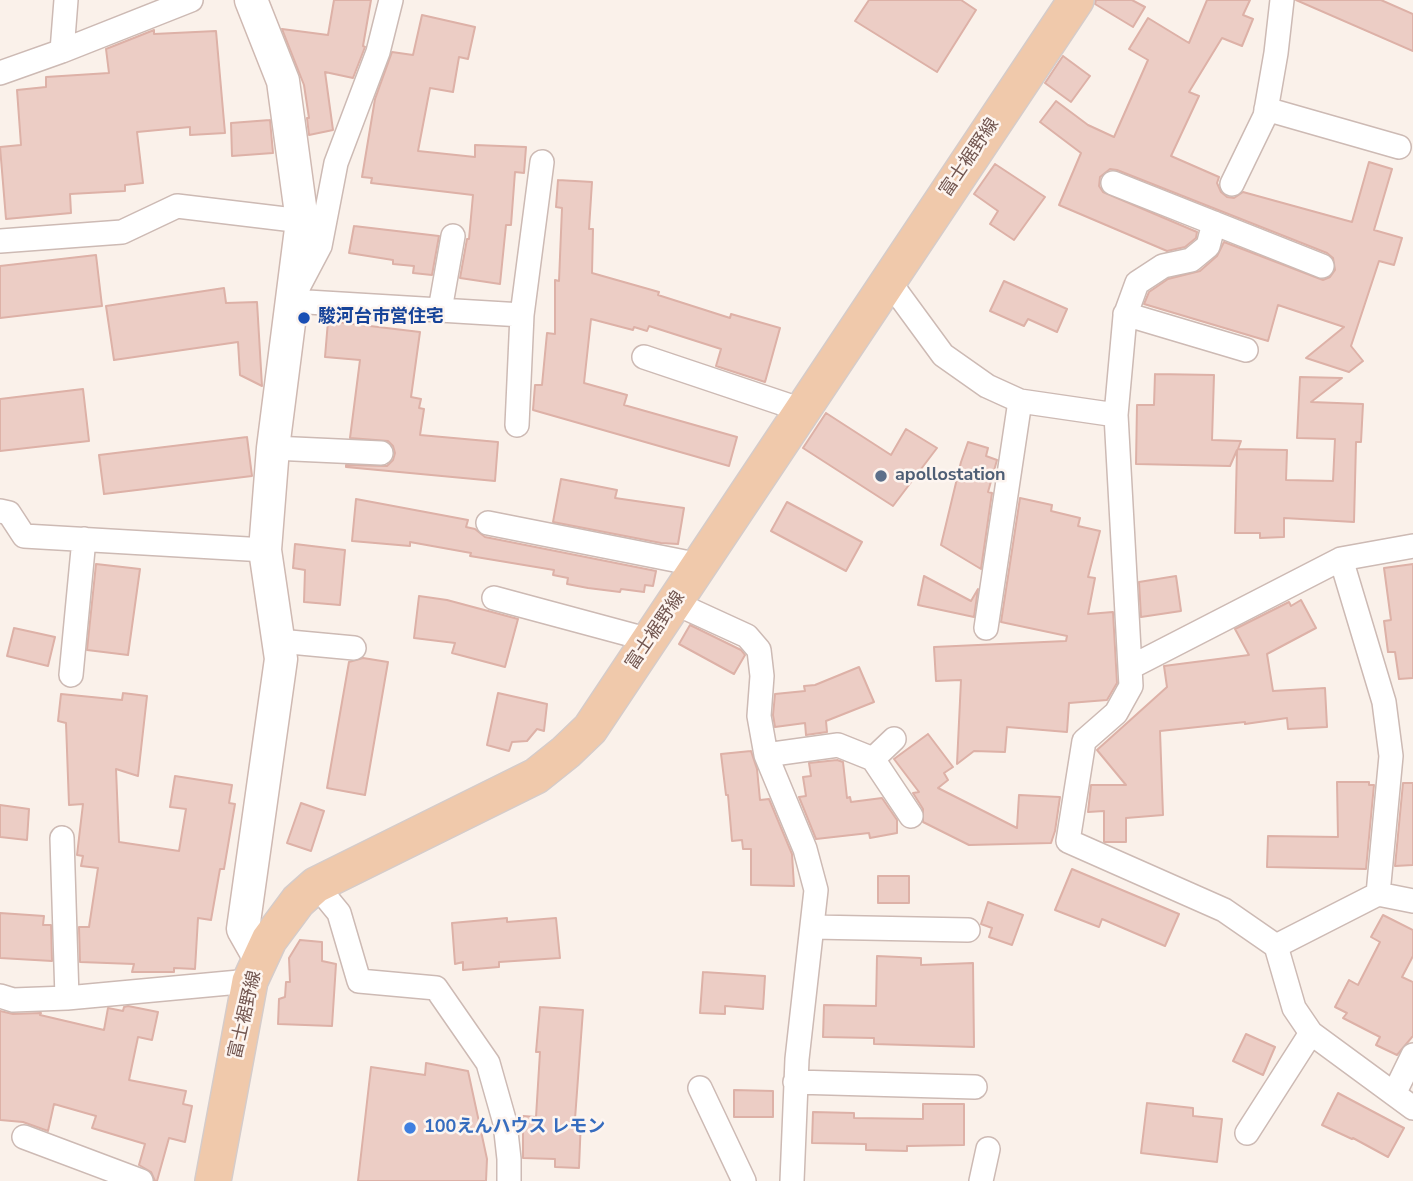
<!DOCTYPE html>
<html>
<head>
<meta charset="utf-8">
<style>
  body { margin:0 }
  canvas { display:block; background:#faf1ea }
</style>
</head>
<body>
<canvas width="1413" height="1181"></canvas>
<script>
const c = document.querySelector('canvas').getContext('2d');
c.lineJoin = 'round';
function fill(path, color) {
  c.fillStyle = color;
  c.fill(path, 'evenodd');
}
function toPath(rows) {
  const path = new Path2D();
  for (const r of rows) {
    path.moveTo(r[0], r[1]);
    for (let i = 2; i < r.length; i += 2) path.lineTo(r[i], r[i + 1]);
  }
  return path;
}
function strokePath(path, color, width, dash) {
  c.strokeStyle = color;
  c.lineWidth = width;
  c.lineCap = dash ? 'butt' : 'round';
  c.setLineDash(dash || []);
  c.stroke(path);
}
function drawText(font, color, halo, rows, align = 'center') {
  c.font = font + ' "Nunito Sans","Noto Sans JP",sans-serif';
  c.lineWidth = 5;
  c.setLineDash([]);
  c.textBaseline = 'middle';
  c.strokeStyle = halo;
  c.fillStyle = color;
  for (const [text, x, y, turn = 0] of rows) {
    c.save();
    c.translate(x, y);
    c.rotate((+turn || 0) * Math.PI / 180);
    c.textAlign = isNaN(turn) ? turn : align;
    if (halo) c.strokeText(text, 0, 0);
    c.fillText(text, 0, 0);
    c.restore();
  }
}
const building = toPath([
  [334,0,371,0,363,46,365,47,353,78,325,72,333,130,309,135,307,118,309,118,304,85,282,29,328,35,334,0],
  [869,0,961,0,976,10,937,72,855,21,869,0],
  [1096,0,1132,0,1145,7,1133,27,1095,4,1096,0],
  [1207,0,1250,0,1243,15,1253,19,1242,46,1222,38,1189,92,1199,96,1171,156,1219,177,1217,183,1221,192,1227,197,1234,198,1243,192,1352,222,1369,162,1392,169,1374,230,1402,238,1394,265,1379,261,1351,346,1363,361,1349,372,1306,358,1344,327,1278,305,1268,341,1144,304,1149,292,1168,279,1200,271,1217,256,1224,242,1323,280,1330,277,1335,270,1333,258,1327,253,1117,170,1110,169,1100,177,1099,186,1103,192,1197,232,1196,238,1185,247,1167,251,1059,205,1081,153,1040,122,1056,101,1088,125,1114,137,1148,60,1129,49,1148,18,1189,43,1207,0],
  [1296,0,1381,0,1413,14,1413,51,1296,0],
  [422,15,475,27,468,59,459,57,453,92,430,88,418,151,475,157,475,145,526,147,524,173,515,172,511,225,506,225,500,284,460,278,467,239,469,239,473,195,371,183,372,178,362,177,375,99,392,52,413,55,422,15],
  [154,30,154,34,216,31,225,133,190,135,190,127,137,132,143,183,125,185,125,191,70,194,71,213,6,219,0,147,21,145,17,90,46,87,46,77,109,73,106,49,154,30],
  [1063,56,1090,76,1071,102,1045,83,1063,56],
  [270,120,273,153,232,156,231,123,270,120],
  [995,164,1045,197,1014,240,990,224,998,211,974,194,995,164],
  [558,180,592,182,589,229,593,229,592,273,659,292,658,295,730,318,731,314,780,328,765,382,716,366,721,349,649,326,647,331,634,327,633,330,591,319,584,383,627,395,624,405,737,437,729,466,533,410,535,385,542,385,547,333,555,334,555,280,559,281,562,208,556,207,558,180],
  [354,226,439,236,432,275,413,273,414,266,393,264,393,260,349,253,354,226],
  [96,255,102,306,0,318,0,266,96,255],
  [1004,281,1067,309,1057,332,1028,319,1024,326,990,311,1004,281],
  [224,288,226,303,257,302,262,386,240,375,238,342,114,360,106,306,224,288],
  [328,321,420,332,411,397,421,399,419,408,424,409,420,435,498,442,495,481,346,467,346,465,387,466,393,460,395,453,393,446,388,441,350,438,360,360,325,357,328,321],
  [1155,374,1214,375,1212,440,1241,441,1238,449,1287,450,1286,480,1333,481,1335,439,1297,438,1300,377,1342,378,1311,402,1363,404,1361,442,1356,442,1354,522,1284,518,1284,537,1260,538,1260,533,1235,533,1237,450,1230,466,1136,464,1137,405,1154,405,1155,374],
  [83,389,89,441,0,451,0,399,83,389],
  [826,413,891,455,906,429,937,448,893,506,803,448,826,413],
  [247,437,252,476,104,494,99,455,247,437],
  [968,442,988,448,986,456,997,460,988,492,992,493,981,569,941,545,961,462,968,442],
  [561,479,617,490,615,498,684,508,678,544,661,543,553,522,561,479],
  [1020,498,1052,505,1051,511,1080,518,1078,526,1100,531,1088,577,1095,578,1088,614,1113,612,1117,683,1107,700,1069,703,1067,732,1007,727,1005,752,974,751,957,764,961,680,936,681,934,647,1066,641,1067,636,1001,622,1020,498],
  [356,499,468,520,466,527,475,529,485,537,656,571,653,586,645,585,644,592,621,589,620,592,588,588,567,584,568,578,553,575,554,570,470,556,471,553,410,542,410,546,352,541,356,499],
  [787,502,862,542,846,571,771,531,787,502],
  [295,544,345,550,340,605,304,602,305,570,293,568,295,544],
  [96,564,140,569,128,655,87,650,96,564],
  [1413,564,1413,678,1399,679,1395,652,1388,652,1384,621,1391,620,1384,568,1413,564],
  [924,576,971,601,978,589,974,617,918,605,924,576],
  [1176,576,1181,611,1141,617,1139,582,1176,576],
  [419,596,447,600,518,619,505,667,452,653,455,643,414,638,419,596],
  [1301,600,1316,628,1267,654,1273,691,1325,688,1327,727,1288,729,1287,718,1245,724,1245,722,1160,731,1163,815,1126,818,1126,842,1104,842,1104,811,1088,812,1091,785,1126,785,1097,750,1167,687,1164,666,1249,655,1235,629,1289,602,1291,606,1301,600],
  [690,625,741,650,745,655,734,674,679,644,690,625],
  [14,628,55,637,48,666,7,656,14,628],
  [363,658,388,662,365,795,327,788,349,662,363,658],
  [859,667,874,702,826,721,827,732,806,735,805,723,775,727,773,715,775,694,805,691,804,686,815,685,859,667],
  [123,693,147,696,138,776,116,769,119,842,179,851,186,809,170,807,175,776,232,785,229,803,235,804,224,869,220,869,211,920,198,918,195,969,174,968,174,972,132,972,134,964,80,962,79,927,89,927,98,868,81,866,83,856,77,855,83,804,69,805,66,723,58,721,61,694,122,700,123,693],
  [498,693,547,704,544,731,537,729,527,741,512,742,509,751,487,745,498,693],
  [928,734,953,767,944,773,948,780,938,788,1017,828,1019,795,1060,797,1055,831,1051,843,969,845,923,822,923,809,913,793,919,792,894,759,928,734],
  [751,751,757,769,760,800,769,799,792,854,794,886,751,885,751,849,743,849,742,840,732,841,728,795,726,795,721,754,751,751],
  [837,760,843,762,847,798,850,797,851,802,882,798,897,820,897,833,870,838,869,833,816,839,799,797,806,796,803,777,811,776,809,763,837,760],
  [1337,782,1369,782,1369,785,1374,785,1366,869,1267,867,1268,836,1338,837,1337,782],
  [1403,783,1413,783,1413,865,1395,866,1403,783],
  [301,803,324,811,311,851,287,843,301,803],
  [0,805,29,809,27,840,0,837,0,805],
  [1072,869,1179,914,1165,946,1102,919,1099,927,1055,910,1072,869],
  [878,876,909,876,909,903,878,903,878,876],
  [988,902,1023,915,1012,945,989,937,992,928,981,924,988,902],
  [0,913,44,916,43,925,51,925,52,961,0,958,0,913],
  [1383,915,1413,930,1413,956,1402,977,1413,982,1413,1036,1397,1055,1376,1045,1380,1037,1343,1018,1347,1013,1335,1007,1349,980,1358,985,1380,942,1371,937,1383,915],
  [507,918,507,922,556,918,560,958,499,962,499,967,463,970,463,962,455,964,452,923,507,918],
  [300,940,322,942,322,961,336,964,332,1026,278,1024,279,999,285,997,286,982,290,982,289,958,300,940],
  [877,956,921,958,921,965,973,963,974,1047,874,1044,874,1038,823,1037,824,1005,876,1006,877,956],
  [703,972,765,976,763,1009,725,1006,725,1014,700,1013,703,972],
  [128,1006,158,1012,152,1040,138,1037,129,1080,186,1091,183,1104,192,1106,185,1142,169,1138,157,1181,155,1181,151,1172,139,1165,145,1144,92,1128,96,1116,54,1104,48,1131,23,1122,0,1120,0,1011,13,1014,41,1013,40,1015,104,1030,108,1008,123,1011,124,1007,128,1006],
  [540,1007,583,1010,575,1119,581,1119,579,1168,555,1167,555,1159,523,1158,523,1116,536,1117,540,1052,536,1052,540,1007],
  [1246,1034,1275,1047,1263,1075,1233,1061,1246,1034],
  [426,1063,468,1071,487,1159,486,1181,358,1181,371,1067,425,1075,426,1063],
  [734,1090,773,1091,773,1117,734,1117,734,1090],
  [1338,1093,1404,1128,1388,1157,1353,1138,1352,1139,1322,1125,1338,1093],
  [1147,1103,1193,1108,1193,1116,1222,1119,1217,1162,1141,1153,1147,1103],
  [923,1104,964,1104,964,1145,907,1146,907,1151,866,1150,866,1144,812,1143,813,1112,854,1113,854,1118,923,1119,923,1104]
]);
const street = toPath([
  [391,0,378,52,336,163,320,246,291,301,522,315],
  [62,51,66,0],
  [0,73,62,51,191,0],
  [1266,109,1399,147],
  [1113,183,1322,266],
  [1232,184,1265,116,1276,53,1282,0],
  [0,241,122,232,177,206,302,221],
  [888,280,943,355,987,386,1020,401,1116,415,1131,686,1116,713,1084,741,1068,841,1224,910,1276,946,1294,1008,1311,1033,1413,1108],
  [440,310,453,236],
  [1125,314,1246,350],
  [644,357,802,410],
  [1116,415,1125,316,1137,283,1163,266,1191,260,1208,246,1214,223],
  [517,425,522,315,542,162],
  [273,448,381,453],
  [0,511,9,513,24,536,265,550],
  [488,523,700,565],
  [1341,559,1384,702,1391,756,1378,894],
  [494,598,650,640],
  [675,603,747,636,759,650,762,676,759,716,766,755,805,849,816,890,797,1059,792,1181],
  [986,628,1020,401],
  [279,641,354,648],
  [1131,667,1341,559,1413,546],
  [71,675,84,539],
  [766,755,838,745,873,759,911,816],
  [873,759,894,739],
  [62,838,67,998],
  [316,885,339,913,359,981,436,988,488,1063,505,1123,509,1159,509,1181],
  [813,927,968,930],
  [1276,946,1378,894,1413,901],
  [0,996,13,1000,67,998,250,981],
  [795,1082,975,1087],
  [700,1088,744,1181],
  [1394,1094,1413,1055],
  [1247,1133,1311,1033],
  [24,1137,141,1181],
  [981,1181,988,1149]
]);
const secondary = toPath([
  [251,0,283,81,302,221,273,448,265,550,281,659,243,929,260,959]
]);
const primary = toPath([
  [213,1181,250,981,269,940,298,901,316,885,536,776,566,752,590,729,1076,0]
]);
const markers = [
  [304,318,7,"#1a4fb4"],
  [881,476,7,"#5c6f8a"],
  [410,1128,7,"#3f7fe0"]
];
const streetNames = [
  ["富士裾野線",970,158,-56],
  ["富士裾野線",656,631,-56],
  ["富士裾野線",246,1015,-77]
];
const transitNames = [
  ["駿河台市営住宅",318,318]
];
const serviceNames = [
  ["apollostation",895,476]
];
const shopNames = [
  ["100えんハウス レモン",424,1128]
];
fill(building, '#eccdc5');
strokePath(building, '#ddb1a7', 2);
strokePath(street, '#cdbab4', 26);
strokePath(secondary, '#cfb9b2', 35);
strokePath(primary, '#d5ccca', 38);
strokePath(street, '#fff', 23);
strokePath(secondary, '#fff', 32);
strokePath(primary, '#f0c9ab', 35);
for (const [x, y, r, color] of markers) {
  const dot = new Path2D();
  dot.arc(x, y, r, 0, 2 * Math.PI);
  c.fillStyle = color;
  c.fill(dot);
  strokePath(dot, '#fdf5f0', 2.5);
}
drawText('18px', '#725650', '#fdf5f0', streetNames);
drawText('bold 18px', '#164399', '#fdf5f0', transitNames, 'left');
drawText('bold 18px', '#4e5e75', '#fdf5f0', serviceNames, 'left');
drawText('bold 18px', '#366cbe', '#fdf5f0', shopNames, 'left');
</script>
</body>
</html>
